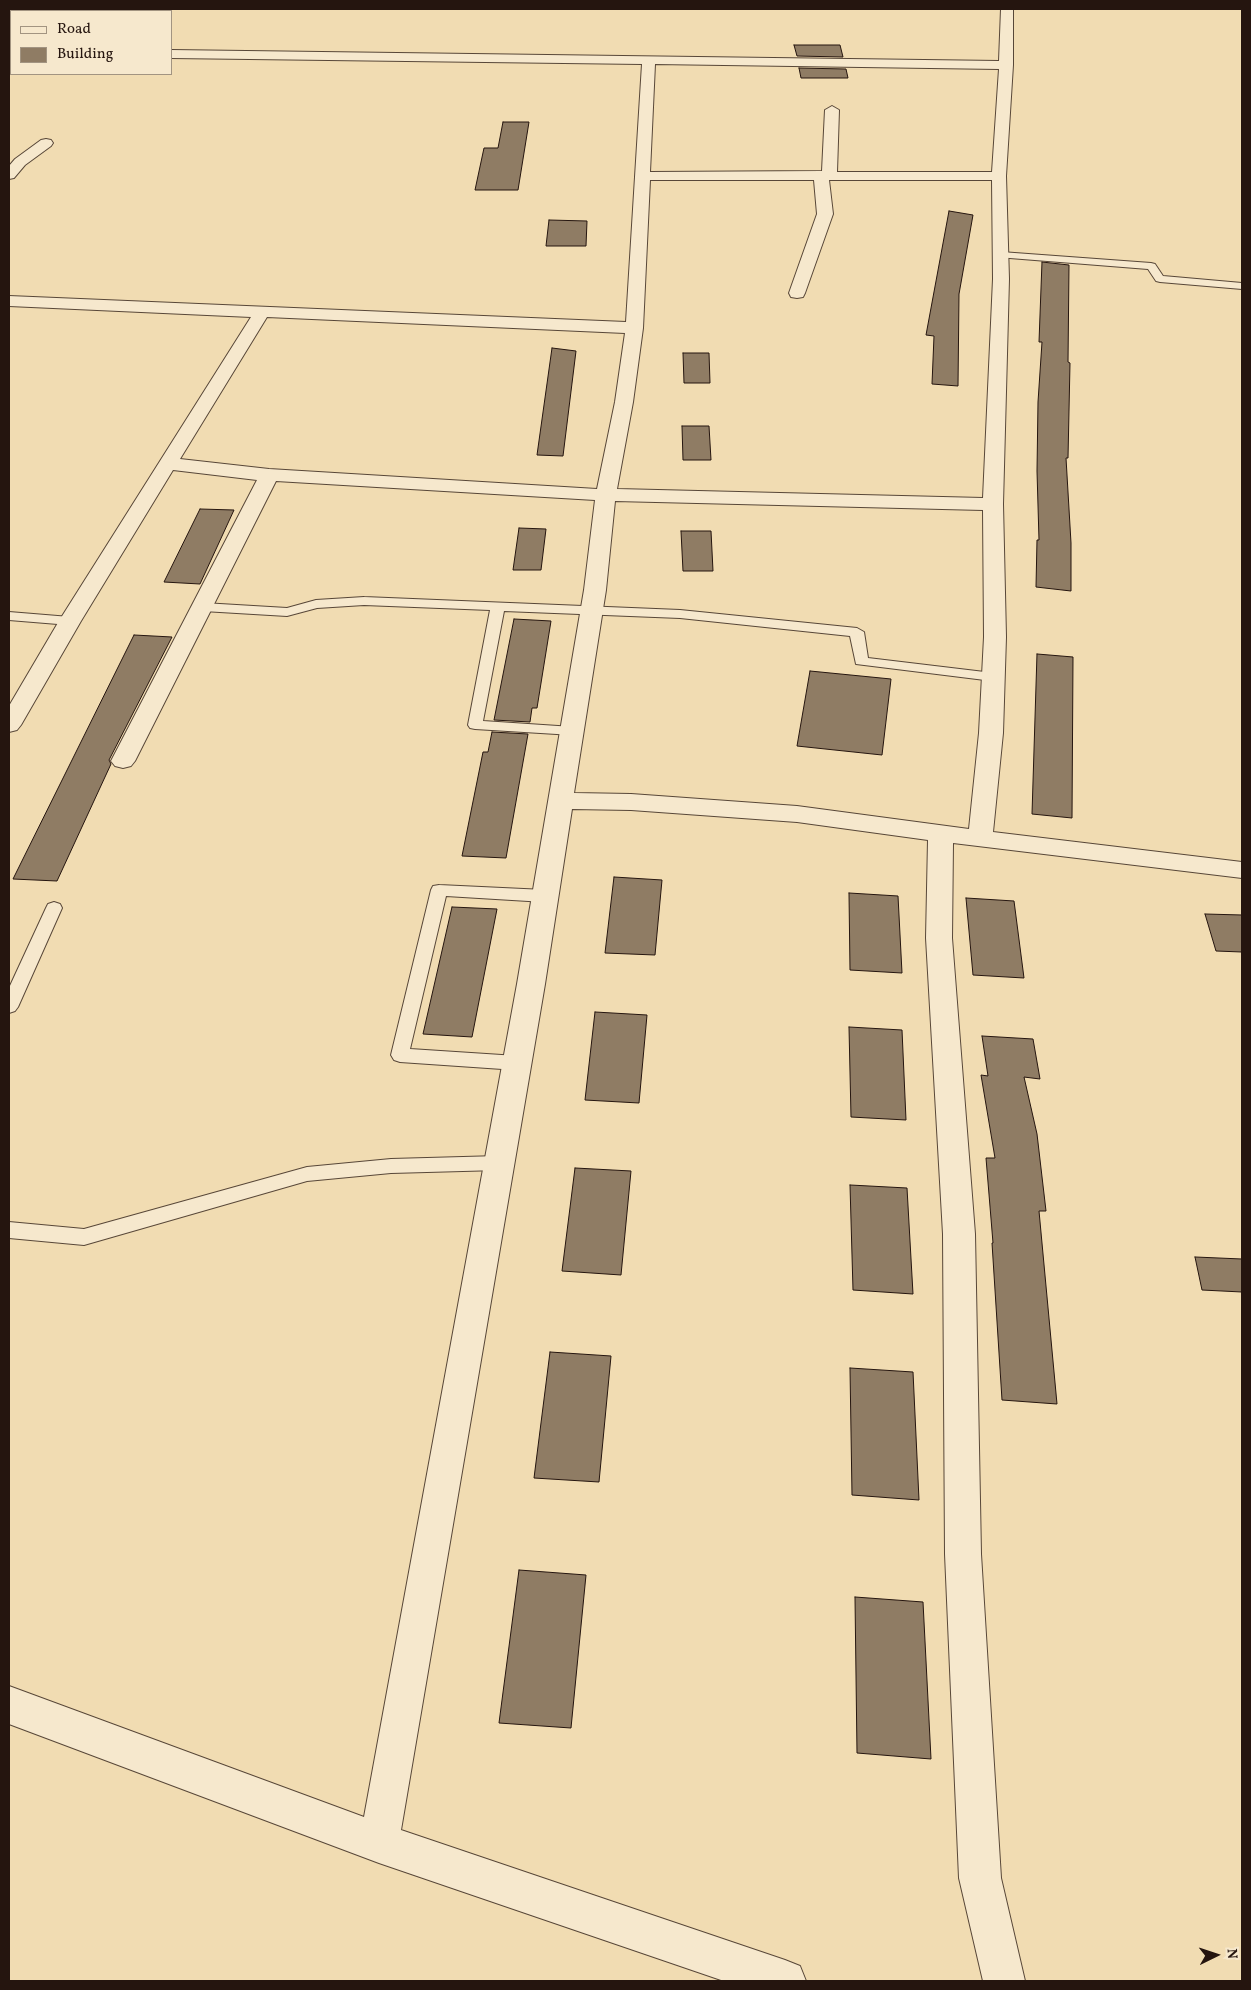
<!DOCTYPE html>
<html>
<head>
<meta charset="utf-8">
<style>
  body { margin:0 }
  #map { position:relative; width:1251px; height:1990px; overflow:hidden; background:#f1dcb2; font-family:Vollkorn,serif }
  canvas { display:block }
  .frame { position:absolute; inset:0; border:10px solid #25150f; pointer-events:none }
  .legend { position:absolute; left:10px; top:10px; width:162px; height:65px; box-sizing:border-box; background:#f6e8cd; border:1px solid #a29481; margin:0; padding:6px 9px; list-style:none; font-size:15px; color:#25150f }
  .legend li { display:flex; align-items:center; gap:10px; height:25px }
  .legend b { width:25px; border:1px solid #a29481 }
  .north { position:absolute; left:1191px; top:1930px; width:50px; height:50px; -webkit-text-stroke:4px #f6e8cd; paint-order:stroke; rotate:86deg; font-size:14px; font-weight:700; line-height:20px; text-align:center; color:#25150f }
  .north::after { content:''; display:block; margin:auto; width:18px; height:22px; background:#25150f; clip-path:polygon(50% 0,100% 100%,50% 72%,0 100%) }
</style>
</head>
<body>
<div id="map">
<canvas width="1251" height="1990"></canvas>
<div class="frame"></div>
<ul class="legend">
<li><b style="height:6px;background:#f6e8cd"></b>Road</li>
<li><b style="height:14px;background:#8f7c64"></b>Building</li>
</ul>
<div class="north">N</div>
</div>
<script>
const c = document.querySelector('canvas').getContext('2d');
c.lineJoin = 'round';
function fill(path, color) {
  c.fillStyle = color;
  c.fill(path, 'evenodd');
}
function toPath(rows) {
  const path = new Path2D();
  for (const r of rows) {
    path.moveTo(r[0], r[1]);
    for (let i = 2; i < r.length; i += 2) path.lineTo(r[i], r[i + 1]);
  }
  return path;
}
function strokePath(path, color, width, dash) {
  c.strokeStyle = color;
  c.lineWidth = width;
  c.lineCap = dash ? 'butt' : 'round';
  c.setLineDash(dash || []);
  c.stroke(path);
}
const building = toPath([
  [794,45,840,45,843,57,797,56,794,45],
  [799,68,846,69,848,78,801,78,799,68],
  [503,122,529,122,518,190,475,190,484,148,498,148,503,122],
  [949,211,973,215,959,294,958,386,932,384,934,336,926,335,949,211],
  [549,220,587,221,586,246,546,246,549,220],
  [1042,262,1069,265,1068,362,1070,363,1068,458,1066,458,1071,543,1071,591,1036,587,1037,540,1039,540,1037,471,1038,402,1042,342,1039,342,1042,262],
  [552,348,576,351,563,456,537,455,552,348],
  [683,353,709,353,710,383,684,383,683,353],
  [682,426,709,426,711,460,683,460,682,426],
  [200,509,234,510,200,584,164,582,200,509],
  [519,528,546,529,541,570,513,570,519,528],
  [681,531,711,531,713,571,683,571,681,531],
  [514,619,551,621,537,708,532,708,530,722,494,720,514,619],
  [134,635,172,637,109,760,111,764,57,881,13,879,134,635],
  [1037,654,1073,657,1072,818,1032,814,1037,654],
  [810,671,891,679,882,755,797,746,810,671],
  [492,732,528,734,506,858,462,856,483,752,488,752,492,732],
  [614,877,662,880,655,955,605,953,614,877],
  [849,893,898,896,902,973,850,970,849,893],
  [966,898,1014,901,1024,978,973,975,966,898],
  [452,907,497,909,472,1037,423,1034,452,907],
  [1205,914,1242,915,1242,952,1216,951,1205,914],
  [595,1012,647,1015,639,1103,585,1100,595,1012],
  [849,1027,902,1030,906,1120,851,1117,849,1027],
  [982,1036,1033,1039,1040,1079,1024,1077,1037,1134,1046,1211,1039,1211,1057,1404,1002,1400,992,1243,993,1243,986,1158,995,1158,981,1075,988,1076,982,1036],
  [575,1168,631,1171,621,1275,562,1271,575,1168],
  [850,1185,907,1188,913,1294,853,1290,850,1185],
  [1195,1257,1242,1259,1242,1292,1202,1290,1195,1257],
  [550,1352,611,1356,599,1482,534,1478,550,1352],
  [850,1368,913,1372,919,1500,852,1495,850,1368],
  [519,1570,586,1575,571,1728,499,1723,519,1570],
  [855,1597,923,1602,931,1759,857,1753,855,1597]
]);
const lane = toPath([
  [1001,252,1151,263,1155,264,1163,276,1242,283,1242,289,1160,282,1156,281,1148,269,997,257,996,255,1001,252],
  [364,597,680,610,857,628,864,632,868,658,993,673,998,674,1000,677,998,680,993,681,856,664,850,636,680,618,504,611,483,721,573,727,578,728,580,731,578,734,573,735,475,729,470,728,468,725,490,610,364,605,317,608,287,616,203,611,196,607,203,603,287,608,316,600,364,597],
  [9,612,70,617,77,621,70,625,9,620,9,612],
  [439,885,545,890,551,892,553,896,551,900,545,902,446,896,410,1049,517,1056,523,1058,526,1063,523,1068,517,1070,400,1062,394,1060,391,1055,431,890,433,886,439,885],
  [54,902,60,904,62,908,18,1007,15,1011,9,1013,9,988,46,908,48,904,54,902],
  [499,1156,506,1158,509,1163,506,1168,499,1170,391,1173,307,1181,84,1245,9,1238,9,1222,84,1229,307,1167,391,1159,499,1156]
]);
const street = toPath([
  [75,9,88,9,87,11,74,11,75,9],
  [1001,9,1013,9,1013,65,1006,176,1009,279,1003,504,1006,637,1003,733,993,832,1242,862,1242,878,953,843,952,938,975,1234,981,1554,1001,1878,1025,1981,983,1981,959,1878,945,1554,943,1234,926,938,928,840,797,822,631,810,572,809,545,984,401,1830,785,1960,800,1966,806,1981,724,1981,379,1863,9,1724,9,1686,364,1817,517,984,584,590,595,500,276,481,135,761,131,766,123,768,115,766,111,761,257,480,173,470,81,621,21,725,17,730,9,732,9,706,59,621,251,317,9,306,9,296,626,322,642,64,171,58,171,50,999,61,1001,9],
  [655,64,999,69,992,172,837,172,839,110,832,106,825,110,822,171,650,172,655,64],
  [650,180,814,180,817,214,789,293,791,297,797,298,803,297,805,293,833,214,829,180,992,180,993,279,983,498,617,489,633,402,643,328,650,180],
  [267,317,625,333,615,402,597,489,269,469,180,459,267,317],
  [615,501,983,510,984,637,979,733,969,829,797,806,631,794,574,793,606,590,615,501],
  [46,139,51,140,53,143,51,146,25,165,14,178,9,179,9,166,15,159,41,140,46,139]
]);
fill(building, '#8f7c64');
strokePath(building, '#25150f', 1);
strokePath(lane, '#584738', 2);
strokePath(street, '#584738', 2);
fill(lane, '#f6e8cd');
fill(street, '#f6e8cd');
</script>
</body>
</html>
